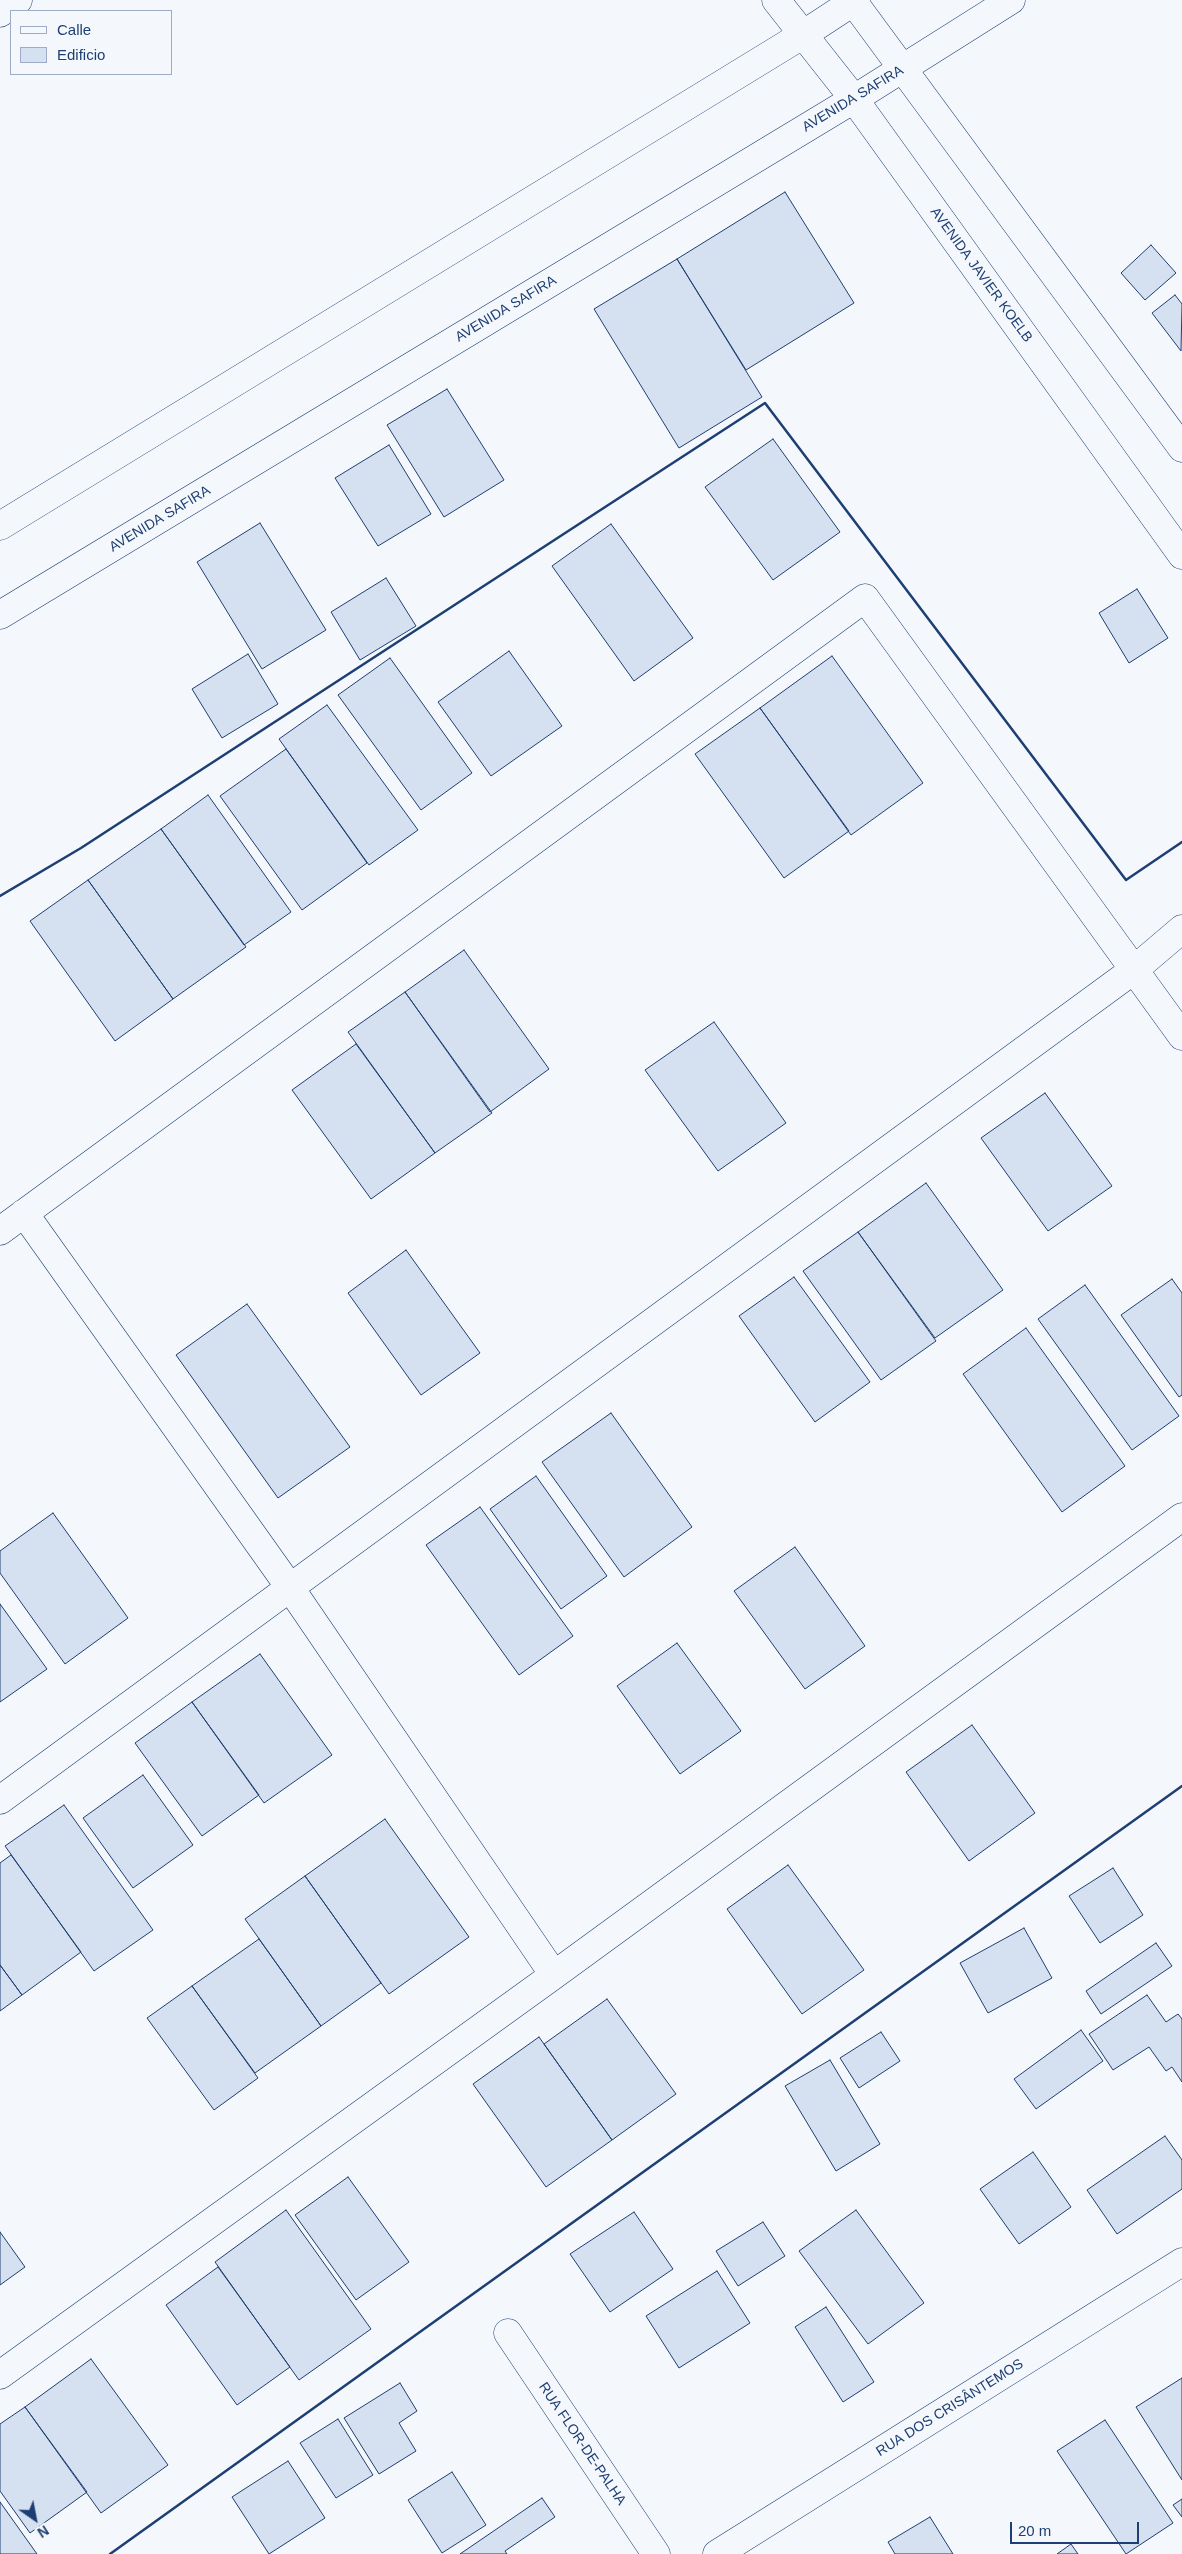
<!DOCTYPE html>
<html>
<head>
<meta charset="utf-8">
<style>
  body { margin:0 }
  #map { position:relative; width:1182px; height:2554px; overflow:hidden; background:#f4f7fb; font-family:Helvetica,sans-serif }
  canvas { display:block }
  .legend { position:absolute; left:10px; top:10px; width:162px; height:65px; box-sizing:border-box; background:#f4f7fb; border:1px solid #9eadc5; margin:0; padding:6px 9px; list-style:none; font-size:15px; color:#1d3f73 }
  .legend li { display:flex; align-items:center; gap:10px; height:25px }
  .legend b { width:25px; border:1px solid #9eadc5 }
  .north { position:absolute; left:10px; top:2494px; width:50px; height:50px; -webkit-text-stroke:4px #f4f7fb; paint-order:stroke; rotate:147deg; font-size:14px; font-weight:700; line-height:20px; text-align:center; color:#1d3f73 }
  .north::after { content:''; display:block; margin:auto; width:18px; height:22px; background:#1d3f73; clip-path:polygon(50% 0,100% 100%,50% 72%,0 100%) }
  .scale { position:absolute; left:1010px; top:2522px; width:129px; height:22px; box-sizing:border-box; border:2px solid #1d3f73; border-top:0; padding-left:6px; font-size:15px; line-height:18px; white-space:nowrap; color:#1d3f73; -webkit-text-stroke:4px #f4f7fb; paint-order:stroke }
</style>
</head>
<body>
<div id="map">
<canvas width="1182" height="2554"></canvas>
<ul class="legend">
<li><b style="height:6px;background:#f4f7fb"></b>Calle</li>
<li><b style="height:14px;background:#d5e0f0"></b>Edificio</li>
</ul>
<div class="north">N</div>
<div class="scale">20 m</div>
</div>
<script>
const c = document.querySelector('canvas').getContext('2d');
c.lineJoin = 'round';
function fill(path, color) {
  c.fillStyle = color;
  c.fill(path, 'evenodd');
}
function toPath(rows) {
  const path = new Path2D();
  for (const r of rows) {
    path.moveTo(r[0], r[1]);
    for (let i = 2; i < r.length; i += 2) path.lineTo(r[i], r[i + 1]);
  }
  return path;
}
function strokePath(path, color, width, dash) {
  c.strokeStyle = color;
  c.lineWidth = width;
  c.lineCap = dash ? 'butt' : 'round';
  c.setLineDash(dash || []);
  c.stroke(path);
}
function drawText(font, color, halo, rows, align = 'center') {
  c.font = font + ' Helvetica,sans-serif';
  c.lineWidth = 4;
  c.setLineDash([]);
  c.textBaseline = 'middle';
  c.strokeStyle = halo;
  c.fillStyle = color;
  for (const [text, x, y, turn = 0] of rows) {
    c.save();
    c.translate(x, y);
    c.rotate((+turn || 0) * Math.PI / 180);
    c.textAlign = isNaN(turn) ? turn : align;
    if (halo) c.strokeText(text, 0, 0);
    c.fillText(text, 0, 0);
    c.restore();
  }
}
const building = toPath([
  [785,192,854,303,746,370,677,259,785,192],
  [1151,245,1176,273,1145,300,1121,273,1151,245],
  [677,259,762,397,679,448,594,309,677,259],
  [1175,295,1182,304,1181,351,1152,313,1175,295],
  [447,389,504,480,444,517,387,425,447,389],
  [773,439,840,532,773,580,705,487,773,439],
  [389,445,431,514,378,546,335,478,389,445],
  [260,523,326,630,262,669,197,562,260,523],
  [611,524,693,638,634,681,552,566,611,524],
  [386,578,416,626,360,660,331,612,386,578],
  [1137,589,1168,638,1129,663,1099,613,1137,589],
  [509,651,562,726,491,776,438,702,509,651],
  [248,654,278,704,222,738,192,689,248,654],
  [832,656,923,783,851,835,760,708,832,656],
  [390,658,472,773,421,810,338,695,390,658],
  [327,705,418,830,369,865,279,739,327,705],
  [760,708,849,831,784,878,695,754,760,708],
  [286,749,367,863,302,910,220,796,286,749],
  [208,795,291,912,244,945,161,829,208,795],
  [161,829,246,947,173,999,88,880,161,829],
  [88,880,173,999,115,1041,30,921,88,880],
  [464,950,549,1069,490,1112,405,992,464,950],
  [405,992,492,1113,435,1153,348,1032,405,992],
  [714,1022,786,1123,718,1171,645,1070,714,1022],
  [356,1044,435,1153,371,1199,292,1090,356,1044],
  [1045,1093,1112,1186,1048,1231,981,1138,1045,1093],
  [926,1183,1003,1290,935,1338,858,1232,926,1183],
  [858,1232,936,1341,881,1380,803,1271,858,1232],
  [406,1250,480,1353,421,1395,348,1293,406,1250],
  [794,1277,870,1382,815,1422,739,1316,794,1277],
  [1172,1279,1182,1293,1182,1395,1179,1397,1121,1315,1172,1279],
  [1085,1285,1179,1416,1132,1450,1038,1319,1085,1285],
  [247,1304,350,1447,278,1498,176,1355,247,1304],
  [1026,1328,1125,1466,1062,1512,963,1374,1026,1328],
  [611,1413,692,1527,624,1577,542,1462,611,1413],
  [536,1476,607,1576,561,1609,490,1509,536,1476],
  [480,1507,573,1636,519,1675,426,1545,480,1507],
  [53,1513,128,1618,65,1664,0,1573,0,1551,53,1513],
  [795,1547,865,1646,805,1689,734,1591,795,1547],
  [0,1604,47,1669,0,1702,0,1604],
  [677,1643,741,1731,680,1774,617,1686,677,1643],
  [260,1654,332,1755,264,1803,192,1702,260,1654],
  [192,1702,259,1795,202,1836,135,1743,192,1702],
  [972,1725,1035,1813,969,1861,906,1772,972,1725],
  [143,1775,193,1845,133,1888,83,1818,143,1775],
  [64,1805,153,1930,94,1971,5,1846,64,1805],
  [385,1819,469,1937,389,1994,305,1876,385,1819],
  [11,1855,81,1952,22,1995,0,1965,0,1863,11,1855],
  [788,1865,864,1970,802,2014,727,1909,788,1865],
  [1113,1868,1143,1915,1100,1943,1069,1896,1113,1868],
  [305,1876,381,1983,321,2026,245,1919,305,1876],
  [1024,1928,1052,1978,988,2013,960,1963,1024,1928],
  [259,1939,321,2026,255,2073,192,1986,259,1939],
  [1156,1943,1172,1966,1101,2014,1086,1991,1156,1943],
  [0,1965,22,1995,0,2011,0,1965],
  [192,1986,258,2078,214,2110,147,2018,192,1986],
  [1147,1995,1166,2022,1178,2014,1182,2019,1182,2082,1172,2067,1166,2071,1149,2047,1113,2070,1089,2034,1147,1995],
  [607,1999,676,2094,612,2140,544,2044,607,1999],
  [1081,2030,1103,2061,1036,2109,1014,2079,1081,2030],
  [881,2032,900,2061,859,2088,840,2058,881,2032],
  [539,2037,612,2140,546,2187,473,2084,539,2037],
  [830,2060,880,2144,836,2171,785,2086,830,2060],
  [1165,2136,1182,2160,1182,2189,1117,2234,1087,2190,1165,2136],
  [1033,2152,1071,2207,1019,2244,980,2189,1033,2152],
  [348,2177,409,2262,356,2300,295,2215,348,2177],
  [286,2210,371,2329,299,2380,215,2262,286,2210],
  [856,2210,924,2303,868,2344,799,2251,856,2210],
  [634,2212,673,2269,610,2312,570,2254,634,2212],
  [763,2222,785,2256,738,2286,716,2251,763,2222],
  [0,2232,25,2267,0,2285,0,2232],
  [218,2267,290,2367,237,2405,166,2305,218,2267],
  [717,2271,750,2323,679,2368,646,2316,717,2271],
  [826,2307,874,2382,843,2402,795,2327,826,2307],
  [91,2359,168,2465,101,2513,25,2407,91,2359],
  [1182,2378,1182,2480,1136,2407,1182,2378],
  [400,2383,417,2411,399,2423,416,2451,379,2474,344,2418,400,2383],
  [25,2407,87,2492,30,2533,0,2491,0,2424,25,2407],
  [338,2419,373,2475,336,2498,300,2443,338,2419],
  [1105,2420,1173,2523,1126,2554,1057,2451,1105,2420],
  [288,2461,325,2518,269,2554,232,2497,288,2461],
  [452,2472,486,2525,442,2553,408,2500,452,2472],
  [542,2498,555,2517,505,2551,507,2554,460,2554,542,2498],
  [1182,2499,1182,2517,1173,2505,1182,2499],
  [0,2502,37,2554,0,2554,0,2502],
  [930,2517,953,2554,895,2554,888,2542,930,2517],
  [1071,2544,1078,2554,1057,2554,1071,2544]
]);
const street = toPath([
  [0,13,18,0],
  [0,526,804,34],
  [0,615,854,99],
  [24,1213,291,1589,554,1975],
  [0,1231,865,598,1182,1036],
  [0,1800,1135,969,1182,929],
  [508,2333,656,2554],
  [0,2375,554,1975,1182,1517],
  [717,2554,1182,2262]
]);
const secondary = toPath([
  [776,0,854,99,1182,555],
  [852,0,1182,448],
  [804,34,856,0],
  [854,99,1011,0]
]);
const wall = toPath([
  [0,896,81,848,765,403,1126,880,1182,842],
  [110,2554,1182,1786]
]);
const streetNames = [
  ["AVENIDA SAFIRA",853,99,-31],
  ["AVENIDA JAVIER KOELB",981,275,54],
  ["AVENIDA SAFIRA",506,309,-31],
  ["AVENIDA SAFIRA",160,519,-31],
  ["RUA DOS CRISÂNTEMOS",950,2408,-32],
  ["RUA FLOR-DE-PALHA",582,2444,56]
];
fill(building, '#d5e0f0');
strokePath(building, '#1d3f73', 1);
strokePath(street, '#1d3f73', 29);
strokePath(secondary, '#1d3f73', 29);
strokePath(street, '#f4f7fb', 28);
strokePath(secondary, '#f4f7fb', 28);
strokePath(wall, '#1d3f73', 2.5);
drawText('14px', '#1d3f73', '#f4f7fb', streetNames);
</script>
</body>
</html>
